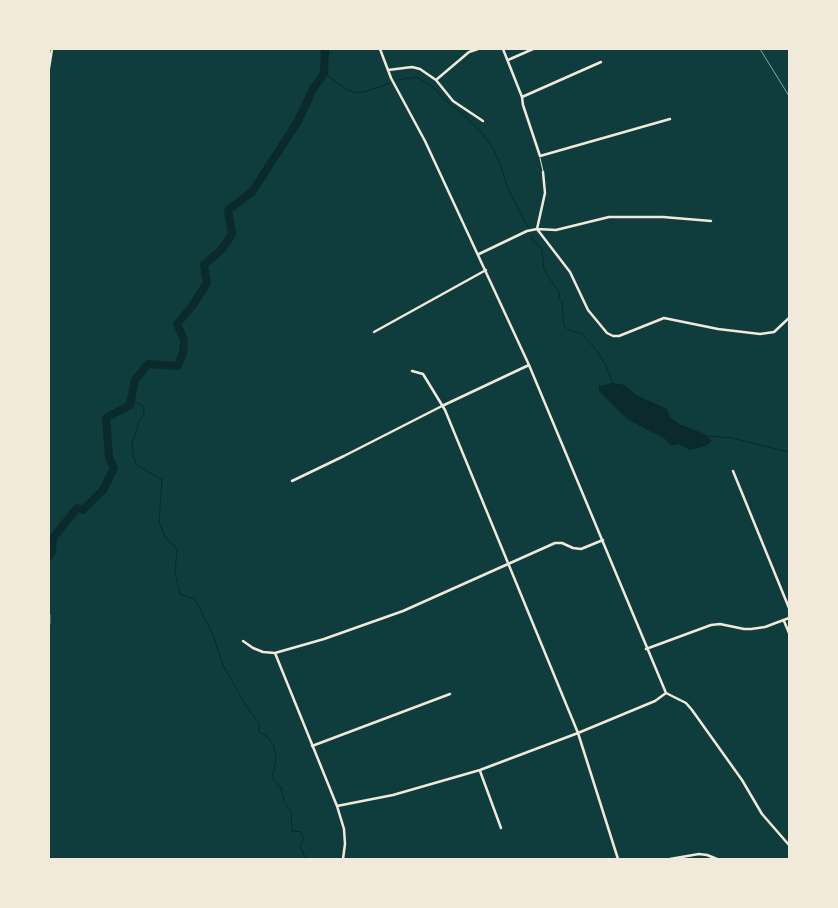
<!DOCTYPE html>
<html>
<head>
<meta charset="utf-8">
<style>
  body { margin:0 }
  #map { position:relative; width:838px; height:908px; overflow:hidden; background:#0f3d3e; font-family:Overpass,sans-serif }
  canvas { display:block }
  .frame { position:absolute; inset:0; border:50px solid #f1e9da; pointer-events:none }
</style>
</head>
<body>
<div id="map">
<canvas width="838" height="908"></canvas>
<div class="frame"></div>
</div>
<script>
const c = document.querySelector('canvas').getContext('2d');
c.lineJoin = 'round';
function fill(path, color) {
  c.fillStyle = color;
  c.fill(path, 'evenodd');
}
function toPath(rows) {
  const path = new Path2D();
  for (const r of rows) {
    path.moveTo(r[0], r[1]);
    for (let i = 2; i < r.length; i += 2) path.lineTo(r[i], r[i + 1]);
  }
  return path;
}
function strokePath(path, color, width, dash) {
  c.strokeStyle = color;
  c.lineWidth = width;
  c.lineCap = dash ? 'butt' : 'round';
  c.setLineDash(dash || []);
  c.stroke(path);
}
const water = toPath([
  [613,383,625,385,636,395,667,409,670,417,679,424,705,434,712,441,706,446,690,450,678,444,671,446,665,439,627,419,599,391,599,386]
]);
const stream = toPath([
  [324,73,346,89,356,93,367,91,390,83],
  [397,80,417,77,435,89,444,99,465,116,481,132,493,148,502,169,507,187,528,227],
  [531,235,532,239,542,249,544,270,559,292,559,297,562,301,564,326,570,331,581,333,598,352,606,366,613,384],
  [133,393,134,401,143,406,144,411,144,415,138,423,137,430,132,442,133,456,137,465,162,480,159,521,165,537,177,549,175,572,177,582],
  [707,436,732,438,789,452],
  [178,586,180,594,195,599,213,635,223,665,246,706,259,723,259,732,268,737,274,746,276,759,272,779,281,787,284,801,291,812,292,831,301,832,304,840,300,846,306,859]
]);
const river = toPath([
  [49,556,52,552,53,538,77,508,83,510,103,490,114,468,109,457,106,418,130,405,135,380,148,364,178,366,183,353,184,340,177,324,193,305,207,283,204,265,222,249,232,234,228,210,252,192,298,121,313,89,324,73,325,50,324,49]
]);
const service = toPath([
  [540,158,543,171]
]);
const minor = toPath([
  [380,49,391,78,425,141,529,365,666,693,686,703,692,710,742,780,762,814,789,845],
  [503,49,522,97,523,105,540,156,670,119],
  [508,60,533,49],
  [49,68,52,49],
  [388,70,412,67,420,69,436,80,453,101,483,121],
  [436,80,469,52,478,49],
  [522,97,601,62],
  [543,172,545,193,537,229,570,272,588,310,607,333,613,336,619,336,664,318,718,329,760,334,774,332,789,318],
  [479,254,527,231,537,229,556,230,609,217,663,217,711,221],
  [374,332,486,270],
  [412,371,423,374,445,410,578,733,618,859],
  [733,471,789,608],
  [292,481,344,456,442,406,529,365],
  [49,615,49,624],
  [784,621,789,633],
  [243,641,253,648,263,652,275,653,337,806,344,829,345,844,343,859],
  [646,649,711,625,720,624,744,629,751,629,765,627,789,618],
  [275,653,324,639,403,611,555,543,562,543,573,548,581,549,603,540],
  [312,746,450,694],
  [480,771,501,828],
  [337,806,393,795,480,770,578,733,655,701,666,693],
  [670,859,699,854,707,855,717,859]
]);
const rail = toPath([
  [760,49,789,96]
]);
fill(water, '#0a2a2b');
strokePath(stream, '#0a2a2b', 1);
strokePath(river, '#0a2a2b', 8);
strokePath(service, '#f1e9da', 1);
strokePath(minor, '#f1e9da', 2.5);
strokePath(rail, '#97a49c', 1);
</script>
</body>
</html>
